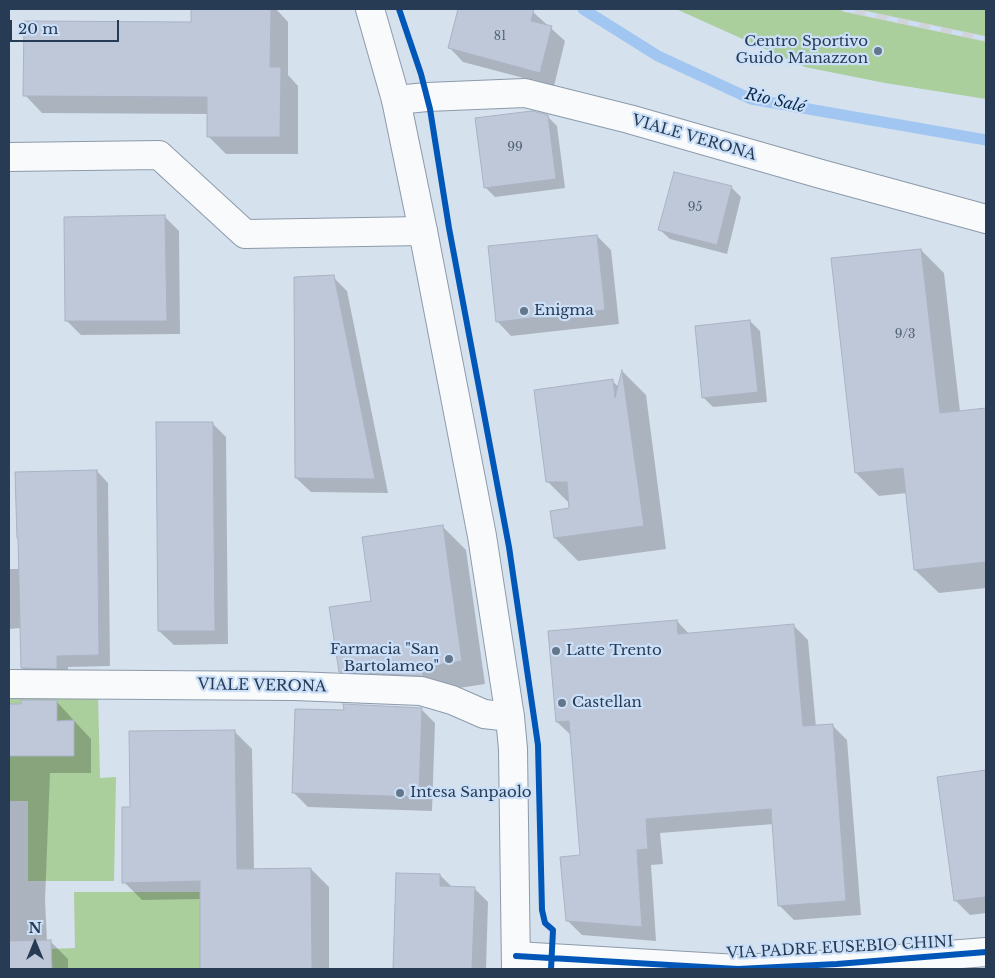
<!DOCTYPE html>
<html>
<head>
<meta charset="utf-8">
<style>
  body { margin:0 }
  #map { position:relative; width:995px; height:978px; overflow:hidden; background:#d6e1ee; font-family:"Libre Baskerville",serif }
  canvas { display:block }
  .frame { position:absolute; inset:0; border:10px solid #273c54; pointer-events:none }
  .north { position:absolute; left:10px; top:918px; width:50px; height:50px; -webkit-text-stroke:4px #cbe0f8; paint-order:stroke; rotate:0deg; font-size:14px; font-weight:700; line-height:20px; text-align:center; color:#273c54 }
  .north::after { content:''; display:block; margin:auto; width:18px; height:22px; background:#273c54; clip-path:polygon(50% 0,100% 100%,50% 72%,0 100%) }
  .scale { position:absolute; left:10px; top:20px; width:109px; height:22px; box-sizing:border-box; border:2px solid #273c54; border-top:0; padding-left:6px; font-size:15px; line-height:18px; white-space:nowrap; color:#273c54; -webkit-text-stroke:4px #cbe0f8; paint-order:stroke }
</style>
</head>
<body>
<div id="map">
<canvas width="995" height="978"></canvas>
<div class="frame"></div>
<div class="north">N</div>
<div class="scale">20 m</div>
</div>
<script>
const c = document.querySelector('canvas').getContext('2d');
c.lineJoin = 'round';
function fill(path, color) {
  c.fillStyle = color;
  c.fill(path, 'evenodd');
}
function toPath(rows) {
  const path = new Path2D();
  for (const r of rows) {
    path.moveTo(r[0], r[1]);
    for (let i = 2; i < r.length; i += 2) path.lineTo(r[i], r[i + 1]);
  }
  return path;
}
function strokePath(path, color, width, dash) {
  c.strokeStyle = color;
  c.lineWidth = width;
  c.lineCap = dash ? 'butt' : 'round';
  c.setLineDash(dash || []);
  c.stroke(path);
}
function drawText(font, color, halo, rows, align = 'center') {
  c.font = font + ' "Libre Baskerville",serif';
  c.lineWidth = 4.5;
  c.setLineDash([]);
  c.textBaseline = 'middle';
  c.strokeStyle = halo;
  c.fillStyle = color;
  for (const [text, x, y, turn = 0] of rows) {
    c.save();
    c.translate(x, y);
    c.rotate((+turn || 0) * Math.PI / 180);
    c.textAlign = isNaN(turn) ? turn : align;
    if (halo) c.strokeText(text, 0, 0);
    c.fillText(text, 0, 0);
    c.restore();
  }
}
const green = toPath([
  [676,9,986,9,986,99,885,83,805,67],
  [98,694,100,778,116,777,114,881,28,881,28,801,9,801,9,696],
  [74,892,200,892,200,969,51,969,51,949,75,948]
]);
const shadow = toPath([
  [192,9,276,9,288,22,288,75,298,86,298,154,226,154,208,136,208,114,42,113,25,95,192,23],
  [459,9,533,9,533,12,565,41,554,86,463,62,449,47],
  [547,116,557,126,565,188,495,197,485,187],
  [732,188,741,197,727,254,670,239,660,230],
  [165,217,179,231,180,334,81,335,67,321],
  [597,236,611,250,619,324,511,336,497,321],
  [921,250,944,273,960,412,986,410,986,588,939,593,915,570,907,493,879,496,856,473],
  [333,277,347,291,388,493,311,492,296,478],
  [750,321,760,331,767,402,713,407,703,397],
  [623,372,646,395,666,549,578,561,555,538,570,509,570,504,547,481,612,381,619,387],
  [212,423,226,437,228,644,174,645,159,631],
  [97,471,108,483,110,666,68,667,68,680,34,680,22,668,21,628,9,629,9,569,19,569],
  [443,527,466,550,485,684,446,690,363,695,340,672,372,602],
  [677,621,690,635,793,625,808,640,816,727,832,725,847,740,861,915,794,920,779,905,774,824,660,833,663,864,651,865,656,941,582,935,567,920,581,856,572,736,557,722],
  [56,701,91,739,91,773,50,773,45,900,47,941,50,941,68,959,68,969,9,969,9,705],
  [421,709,435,723,432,811,308,807,293,792,346,711],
  [234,731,252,749,254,870,311,869,329,887,329,969,202,969,201,899,142,900,124,882,131,808],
  [986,771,986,913,970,915,956,901,938,778],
  [398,874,440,875,452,887,474,888,488,902,486,969,394,969]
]);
const stream = toPath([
  [583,9,658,56,751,99,986,140]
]);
const building = toPath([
  [191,9,271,9,270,67,281,67,280,137,207,137,207,97,23,96,24,21,191,22,191,9],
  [458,9,534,9,531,21,552,26,540,73,448,48,458,9],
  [532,111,548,115,556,179,484,188,475,118,532,111],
  [674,172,732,186,717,245,658,230,674,172],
  [165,215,167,321,65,321,64,217,165,215],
  [597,235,605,310,496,322,488,246,597,235],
  [921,249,940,413,986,408,986,562,914,570,903,468,855,473,831,258,921,249],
  [334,275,375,479,295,478,294,277,334,275],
  [750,320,758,392,702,398,695,326,750,320],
  [622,370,644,526,554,538,550,511,569,508,567,482,546,482,534,390,613,379,615,398,622,370],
  [156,422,213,422,215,631,158,631,156,422],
  [97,470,99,655,57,656,57,669,21,668,18,538,17,538,15,472,97,470],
  [443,525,462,661,423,667,423,676,339,672,329,607,371,601,362,537,443,525],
  [677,620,678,634,794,624,803,726,833,724,846,901,778,906,771,809,646,819,648,849,637,850,642,927,566,921,560,857,580,855,569,721,556,722,548,631,677,620],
  [21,700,57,700,57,721,74,720,74,756,9,756,9,704,21,704,21,700],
  [343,704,422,708,419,797,292,793,295,709,344,710,343,704],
  [235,730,237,869,311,868,312,969,200,969,200,881,122,883,122,807,130,807,129,731,235,730],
  [986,770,986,897,954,901,937,777,986,770],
  [396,873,440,874,440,886,475,887,472,969,393,969,396,873],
  [51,940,52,969,9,969,9,941,51,940]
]);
const minor = toPath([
  [396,100,427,97,525,93,629,119,821,174,986,219],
  [9,157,159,155,245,234,423,231],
  [9,684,295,686,421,691,452,700,484,714,510,717],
  [516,956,738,969,837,964,986,952]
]);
const major = toPath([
  [370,9,396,100,423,231,482,536,510,717,513,749,516,969]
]);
const rail = toPath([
  [844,9,986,39]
]);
const cycleway = toPath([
  [399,9,421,74,430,109,449,228,509,547,538,745,542,910,545,923,553,930,551,969],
  [516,956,738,969,837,964,986,952]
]);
const markers = [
  [878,51,5,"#64768a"],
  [524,311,5,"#64768a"],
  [556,651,5,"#64768a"],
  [449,659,5,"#64768a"],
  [562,703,5,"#64768a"],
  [400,793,5,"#64768a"]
];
const numberNames = [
  ["81",500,37],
  ["99",515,148],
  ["95",695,208],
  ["9/3",905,335]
];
const poiNames = [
  ["Centro Sportivo",868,42,"right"],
  ["Guido Manazzon",868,59,"right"],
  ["Enigma",534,311],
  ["Farmacia \"San",439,650,"right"],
  ["Bartolameo\"",439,667,"right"],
  ["Latte Trento",566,651],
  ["Castellan",572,703],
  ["Intesa Sanpaolo",410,793]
];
const streetNames = [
  ["VIALE VERONA",694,138,16],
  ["VIALE VERONA",262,686,1],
  ["VIA PADRE EUSEBIO CHINI",840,948,-3]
];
const waterNames = [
  ["Rio Salé",775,101,13]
];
fill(green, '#aace9c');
fill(shadow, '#0003');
strokePath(stream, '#a0c6f1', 11);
fill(building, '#bfc8d9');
strokePath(building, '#aab2c4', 1);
strokePath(minor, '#8c9aaa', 30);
strokePath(major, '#8c9aaa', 30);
strokePath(minor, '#f9fafc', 28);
strokePath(major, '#f9fafc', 28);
strokePath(rail, '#d0d4d9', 5.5);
strokePath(rail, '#cbe0f8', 4, [11]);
strokePath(cycleway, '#0057b8', 6);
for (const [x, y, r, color] of markers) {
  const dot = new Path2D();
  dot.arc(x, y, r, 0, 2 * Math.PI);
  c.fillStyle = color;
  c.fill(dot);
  strokePath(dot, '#cbe0f8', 2);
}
drawText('12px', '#516379', null, numberNames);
drawText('15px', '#273c54', '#cbe0f8', poiNames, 'left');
drawText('15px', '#273c54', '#cbe0f8', streetNames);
drawText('italic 16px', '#082a4e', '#cbe0f8', waterNames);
</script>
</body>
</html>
